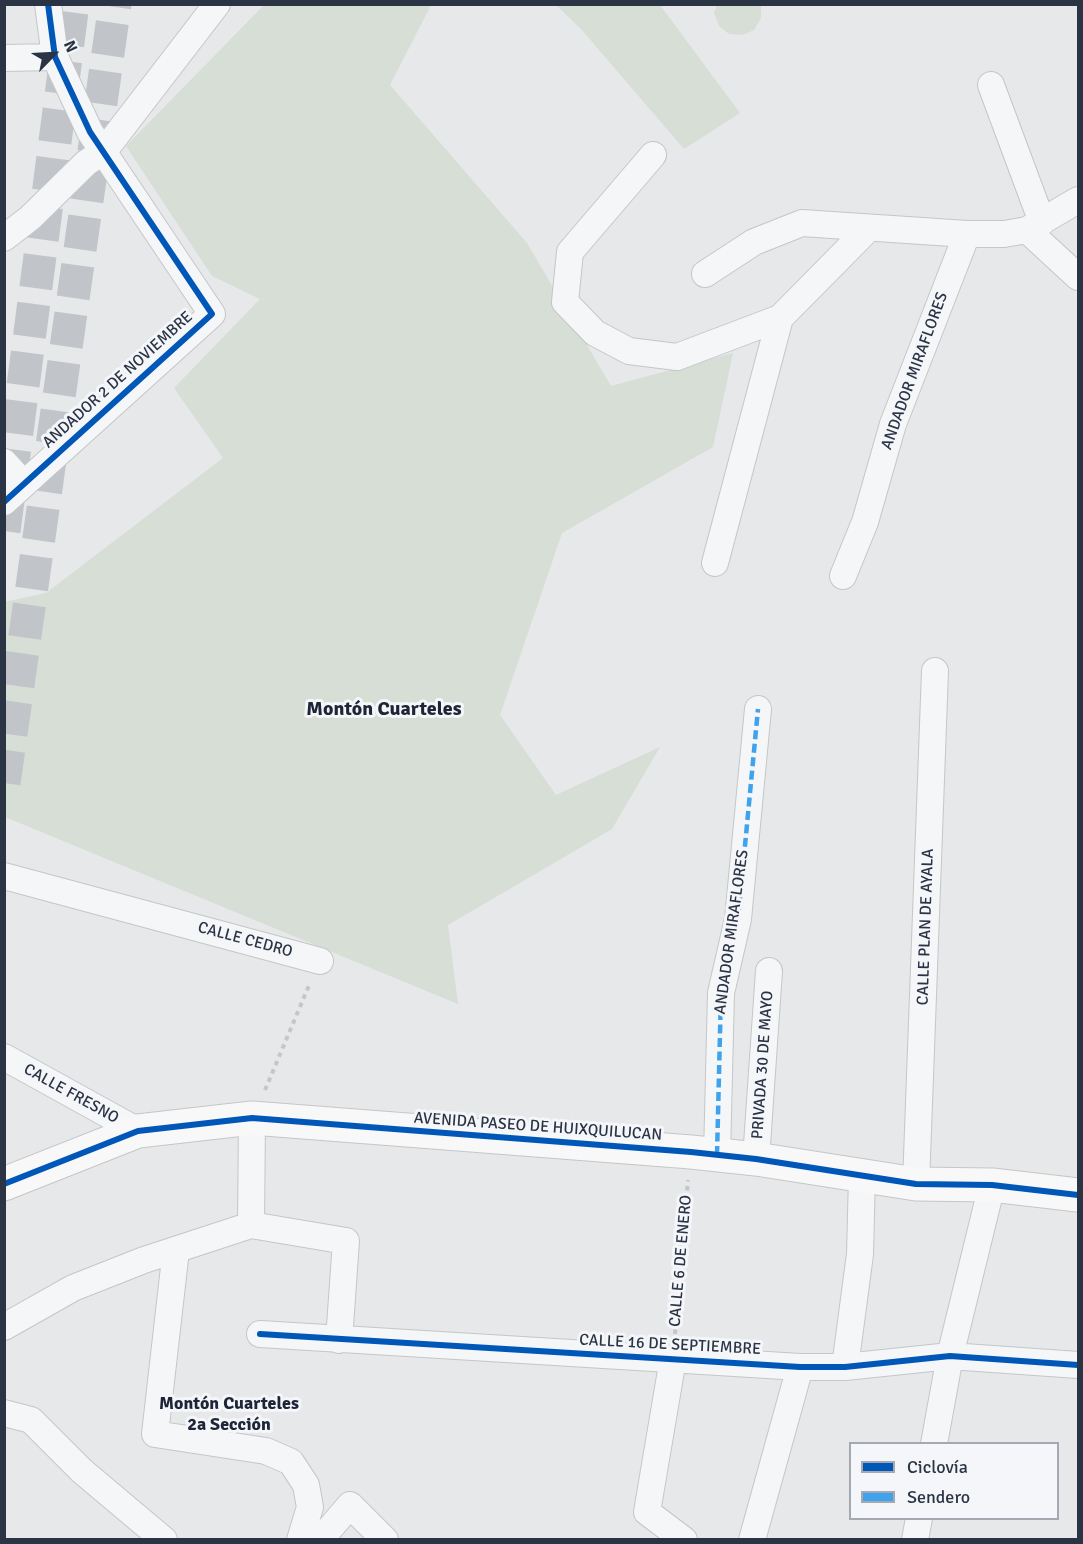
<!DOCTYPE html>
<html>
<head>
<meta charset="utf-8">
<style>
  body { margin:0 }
  #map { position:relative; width:1083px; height:1544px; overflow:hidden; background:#e6e8ea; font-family:Signika,sans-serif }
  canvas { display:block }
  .frame { position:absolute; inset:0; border:6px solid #2b3445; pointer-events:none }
  .legend { position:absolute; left:849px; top:1442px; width:210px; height:78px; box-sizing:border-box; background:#f4f6f9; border:2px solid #a4a8b1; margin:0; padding:8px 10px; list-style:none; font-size:18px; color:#2b3445 }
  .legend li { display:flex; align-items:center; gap:12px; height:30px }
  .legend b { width:30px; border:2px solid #a4a8b1 }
  .north { position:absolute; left:24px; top:24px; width:60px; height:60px; -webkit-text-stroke:4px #f4f6f9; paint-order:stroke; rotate:66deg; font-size:16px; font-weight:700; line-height:24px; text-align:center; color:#2b3445 }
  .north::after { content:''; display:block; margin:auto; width:21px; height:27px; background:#2b3445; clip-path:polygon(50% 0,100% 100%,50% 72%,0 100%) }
</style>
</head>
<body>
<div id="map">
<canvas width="1083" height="1544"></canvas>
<div class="frame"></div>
<ul class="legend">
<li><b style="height:8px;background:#0057b8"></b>Ciclovía</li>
<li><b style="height:8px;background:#3ea3ec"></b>Sendero</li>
</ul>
<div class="north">N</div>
</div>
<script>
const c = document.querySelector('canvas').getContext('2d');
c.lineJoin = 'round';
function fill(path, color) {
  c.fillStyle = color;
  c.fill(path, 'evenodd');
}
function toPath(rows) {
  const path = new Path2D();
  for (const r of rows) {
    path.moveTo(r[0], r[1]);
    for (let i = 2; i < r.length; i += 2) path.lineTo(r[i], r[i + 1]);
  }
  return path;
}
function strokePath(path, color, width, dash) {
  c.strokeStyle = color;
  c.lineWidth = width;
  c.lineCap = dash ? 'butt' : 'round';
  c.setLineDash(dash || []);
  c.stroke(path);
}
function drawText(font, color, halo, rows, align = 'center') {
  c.font = font + ' Signika,sans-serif';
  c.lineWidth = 6;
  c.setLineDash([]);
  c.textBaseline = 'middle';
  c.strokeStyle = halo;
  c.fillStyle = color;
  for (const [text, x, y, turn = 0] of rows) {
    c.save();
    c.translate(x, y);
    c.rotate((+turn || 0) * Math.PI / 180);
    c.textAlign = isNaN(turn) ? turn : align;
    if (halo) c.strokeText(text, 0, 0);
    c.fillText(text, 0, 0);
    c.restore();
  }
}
const green = toPath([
  [264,5,431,5,390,85,527,243,611,386,733,353,713,447,562,533,500,715,556,795,660,747,612,829,448,925,458,1004,5,817,4,602,46,593,223,458,174,388,260,299,212,276,126,146],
  [556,5,660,5,740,113,684,149,581,29],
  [717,5,761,5,761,18,754,30,742,35,729,34,719,26,714,13]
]);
const secondaryTunnel = toPath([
  [4,531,73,4],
  [4,783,115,4]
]);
const path = toPath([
  [265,1090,310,983],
  [675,1334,688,1180]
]);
const street = toPath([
  [4,58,55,57],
  [991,85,1042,222],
  [653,155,570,252,565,302,595,333,629,351,677,357,780,318,869,228],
  [1027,230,1078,277],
  [4,238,30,218,86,163,104,151,217,4],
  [705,274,754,242,802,223,967,234,1004,234,1027,230,1078,200],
  [4,462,24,484],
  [4,502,212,314,90,132,55,57,48,4],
  [715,563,780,318],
  [843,576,865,522,893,424,967,234],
  [4,876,320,961],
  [4,1057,138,1131],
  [717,1155,721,993,738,919,758,709],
  [756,1159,769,971],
  [916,1184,935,671],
  [251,1225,252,1118],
  [176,1250,155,1434,266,1451,291,1462,306,1485,310,1507,300,1540],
  [4,1327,73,1288,144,1260,251,1225,346,1241,339,1340],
  [260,1334,800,1367,845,1367,950,1356,1078,1365],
  [673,1359,647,1512,684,1540],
  [845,1367,860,1254,862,1176],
  [4,1413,31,1420,82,1471,164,1540],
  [934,1444,950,1356,992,1185],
  [320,1540,350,1505,385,1540],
  [752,1540,800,1367],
  [915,1540,919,1518]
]);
const secondary = toPath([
  [4,1184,138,1131,252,1118,691,1152,756,1159,916,1184,992,1185,1078,1195]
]);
const quiet = toPath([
  [717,1155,721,993,738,919,758,709]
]);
const cycleway = toPath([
  [4,502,212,314,90,132,55,57,48,4],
  [4,1184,138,1131,252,1118,691,1152,756,1159,916,1184,992,1185,1078,1195],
  [260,1334,800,1367,845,1367,950,1356,1078,1365]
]);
const streetNames = [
  ["ANDADOR MIRAFLORES",915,371,-70],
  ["ANDADOR 2 DE NOVIEMBRE",118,380,-42],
  ["CALLE PLAN DE AYALA",926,927,-88],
  ["ANDADOR MIRAFLORES",732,932,-82],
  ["CALLE CEDRO",245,940,15],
  ["PRIVADA 30 DE MAYO",763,1065,-86],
  ["CALLE FRESNO",71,1094,29],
  ["AVENIDA PASEO DE HUIXQUILUCAN",538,1127,4],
  ["CALLE 6 DE ENERO",681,1261,-85],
  ["CALLE 16 DE SEPTIEMBRE",670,1345,3]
];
const neighbourhoodNames = [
  ["Montón Cuarteles",229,1404],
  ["2a Sección",229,1425]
];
const quarterNames = [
  ["Montón Cuarteles",384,710]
];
fill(green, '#d6ded6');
strokePath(secondaryTunnel, '#c1c4c9', 33, [33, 16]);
strokePath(street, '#c4c6c8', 28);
strokePath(secondary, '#c4c6c8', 35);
strokePath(path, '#c5c6ca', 4, [4.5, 4.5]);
strokePath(street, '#f5f6f7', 26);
strokePath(secondary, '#f8f8f8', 33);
strokePath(quiet, '#3ea3ec', 4.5, [9, 4.5]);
strokePath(cycleway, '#0057b8', 6);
drawText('16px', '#2b3445', '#f4f6f9', streetNames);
drawText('bold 18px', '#1d2536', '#f4f6f9', neighbourhoodNames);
drawText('bold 20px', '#1d2536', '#f4f6f9', quarterNames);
</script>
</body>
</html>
